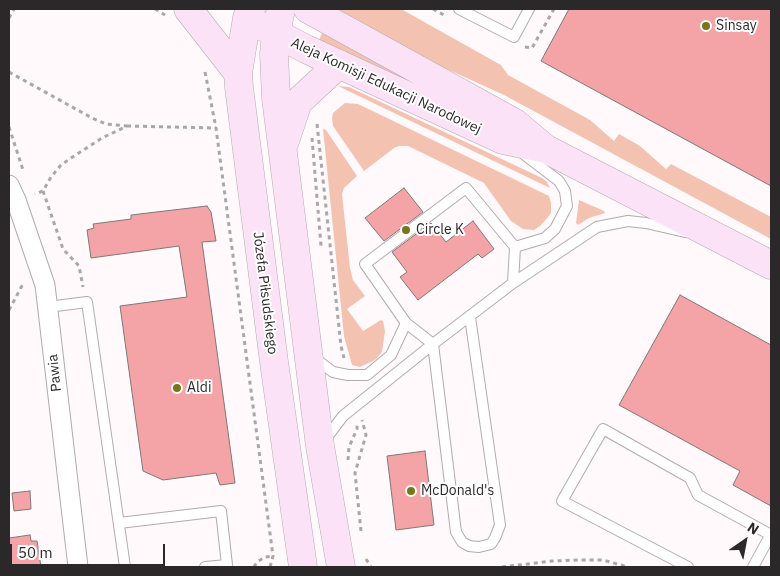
<!DOCTYPE html>
<html>
<head>
<meta charset="utf-8">
<style>
  body { margin:0 }
  #map { position:relative; width:780px; height:576px; overflow:hidden; background:#fff9fb; font-family:"IBM Plex Sans",sans-serif }
  canvas { display:block }
  .frame { position:absolute; inset:0; border:10px solid #2b2829; pointer-events:none }
  .north { position:absolute; left:720px; top:516px; width:50px; height:50px; -webkit-text-stroke:4px #fff; paint-order:stroke; rotate:33deg; font-size:14px; font-weight:700; line-height:20px; text-align:center; color:#2b2829 }
  .north::after { content:''; display:block; margin:auto; width:18px; height:22px; background:#2b2829; clip-path:polygon(50% 0,100% 100%,50% 72%,0 100%) }
  .scale { position:absolute; left:10px; top:544px; width:155px; height:22px; box-sizing:border-box; border:2px solid #2b2829; border-top:0; padding-left:6px; font-size:15px; line-height:18px; white-space:nowrap; color:#2b2829; -webkit-text-stroke:4px #fff; paint-order:stroke }
</style>
</head>
<body>
<div id="map">
<canvas width="780" height="576"></canvas>
<div class="frame"></div>
<div class="north">N</div>
<div class="scale">50 m</div>
</div>
<script>
const c = document.querySelector('canvas').getContext('2d');
c.lineJoin = 'round';
function fill(path, color) {
  c.fillStyle = color;
  c.fill(path, 'evenodd');
}
function toPath(rows) {
  const path = new Path2D();
  for (const r of rows) {
    path.moveTo(r[0], r[1]);
    for (let i = 2; i < r.length; i += 2) path.lineTo(r[i], r[i + 1]);
  }
  return path;
}
function strokePath(path, color, width, dash) {
  c.strokeStyle = color;
  c.lineWidth = width;
  c.lineCap = dash ? 'butt' : 'round';
  c.setLineDash(dash || []);
  c.stroke(path);
}
function drawText(font, color, halo, rows, align = 'center') {
  c.font = font + ' "IBM Plex Sans",sans-serif';
  c.lineWidth = 4;
  c.setLineDash([]);
  c.textBaseline = 'middle';
  c.strokeStyle = halo;
  c.fillStyle = color;
  for (const [text, x, y, turn = 0] of rows) {
    c.save();
    c.translate(x, y);
    c.rotate((+turn || 0) * Math.PI / 180);
    c.textAlign = isNaN(turn) ? turn : align;
    if (halo) c.strokeText(text, 0, 0);
    c.fillText(text, 0, 0);
    c.restore();
  }
}
const green = toPath([
  [334,9,401,9,501,65,508,75,590,120,614,141,619,134,640,146,666,169,671,164,771,217,771,239,504,95,414,54],
  [323,31,510,133,318,42],
  [338,86,349,87,542,178,547,182,550,188],
  [345,103,358,104,549,196,551,203,551,213,548,217,540,226,534,230,523,229,511,221,484,183,408,146,399,146,394,148,364,171,333,126,332,118,333,113],
  [323,129,326,130,357,176,344,188,342,194,350,268,353,280,365,296,347,309,363,331,381,320,383,321,385,331,382,352,375,360,360,367,352,365,344,336],
  [579,200,604,211,605,213,589,218,578,225,576,223]
]);
const building = toPath([
  [569,9,771,9,771,186,541,61,569,9],
  [404,188,423,212,384,241,365,218,404,188],
  [207,206,211,212,216,241,202,242,235,483,220,485,216,473,163,480,143,471,120,306,187,297,179,246,91,258,87,230,94,228,93,224,131,219,131,215,207,206],
  [473,221,494,249,482,258,478,254,418,300,400,277,407,272,392,252,431,223,446,242,473,221],
  [680,295,771,345,771,506,733,485,740,471,619,405,680,295],
  [425,451,434,525,396,530,387,456,425,451],
  [30,491,31,509,14,511,12,493,30,491],
  [30,535,31,541,37,541,41,567,9,567,9,538,30,535]
]);
const path = toPath([
  [155,9,165,15],
  [433,9,444,15],
  [9,18,14,9],
  [525,47,532,48,554,9],
  [9,72,92,118,106,124,127,126,102,138,71,158,61,165,51,177,43,191,35,194],
  [205,72,216,128,273,556,270,567],
  [317,124,341,346,344,358],
  [127,126,216,128],
  [9,127,23,170],
  [312,138,321,246],
  [43,191,63,249,79,266,83,287],
  [9,310,24,282],
  [348,460,349,447,357,429,357,425],
  [361,531,355,473,366,435,362,420],
  [366,559,371,567],
  [254,567,257,562,265,557,273,556],
  [502,567,552,561,579,560,603,560,628,567]
]);
const lane = toPath([
  [459,9,514,37,529,9],
  [515,247,545,238,555,229,567,206,565,191,559,181,521,152],
  [48,307,87,302,125,567],
  [470,317,500,525,495,538,491,544,479,547,469,546,462,542,456,532,433,344,406,323,365,264,466,188,515,247,513,283],
  [313,357,333,372,348,375,367,375,391,355,406,323],
  [324,441,343,416,433,344,513,283,597,227,628,221,646,223,685,232],
  [119,523,221,511,227,565,205,567],
  [688,567,562,501,603,429,690,478,698,495,771,535],
  [753,567,771,534]
]);
const street = toPath([
  [9,185,16,200,45,285,78,567]
]);
const secondary = toPath([
  [188,9,238,73],
  [251,9,247,18,238,73,239,87,274,362,303,567],
  [281,9,276,34,274,54,276,98,320,446,341,567],
  [308,9,515,123,546,149,771,265],
  [262,26,306,49,503,140,542,148],
  [285,141,298,102,339,64]
]);
const markers = [
  [706,26,5,"#7b7519"],
  [406,230,5,"#7b7519"],
  [177,388,5,"#7b7519"],
  [411,491,5,"#7b7519"]
];
const poiNames = [
  ["Sinsay",716,26],
  ["Circle K",416,230],
  ["Aldi",187,388],
  ["McDonald's",421,491]
];
const streetNames = [
  ["Aleja Komisji Edukacji Narodowej",386,86,25],
  ["Józefa Piłsudskiego",265,293,83],
  ["Pawia",55,373,-96]
];
fill(green, '#f4c2b1');
fill(building, '#f4a4a6');
strokePath(building, '#807777', 1);
strokePath(lane, '#b3abae', 12);
strokePath(street, '#b3abae', 21);
strokePath(secondary, '#b3abae', 29);
strokePath(path, '#aba6a8', 3, [4, 4]);
strokePath(lane, '#fff', 10);
strokePath(street, '#fff', 19);
strokePath(secondary, '#fce2f7', 28);
for (const [x, y, r, color] of markers) {
  const dot = new Path2D();
  dot.arc(x, y, r, 0, 2 * Math.PI);
  c.fillStyle = color;
  c.fill(dot);
  strokePath(dot, '#fff', 2);
}
drawText('14px', '#2b2829', '#fff', poiNames, 'left');
drawText('14px', '#2b2829', '#fff', streetNames);
</script>
</body>
</html>
